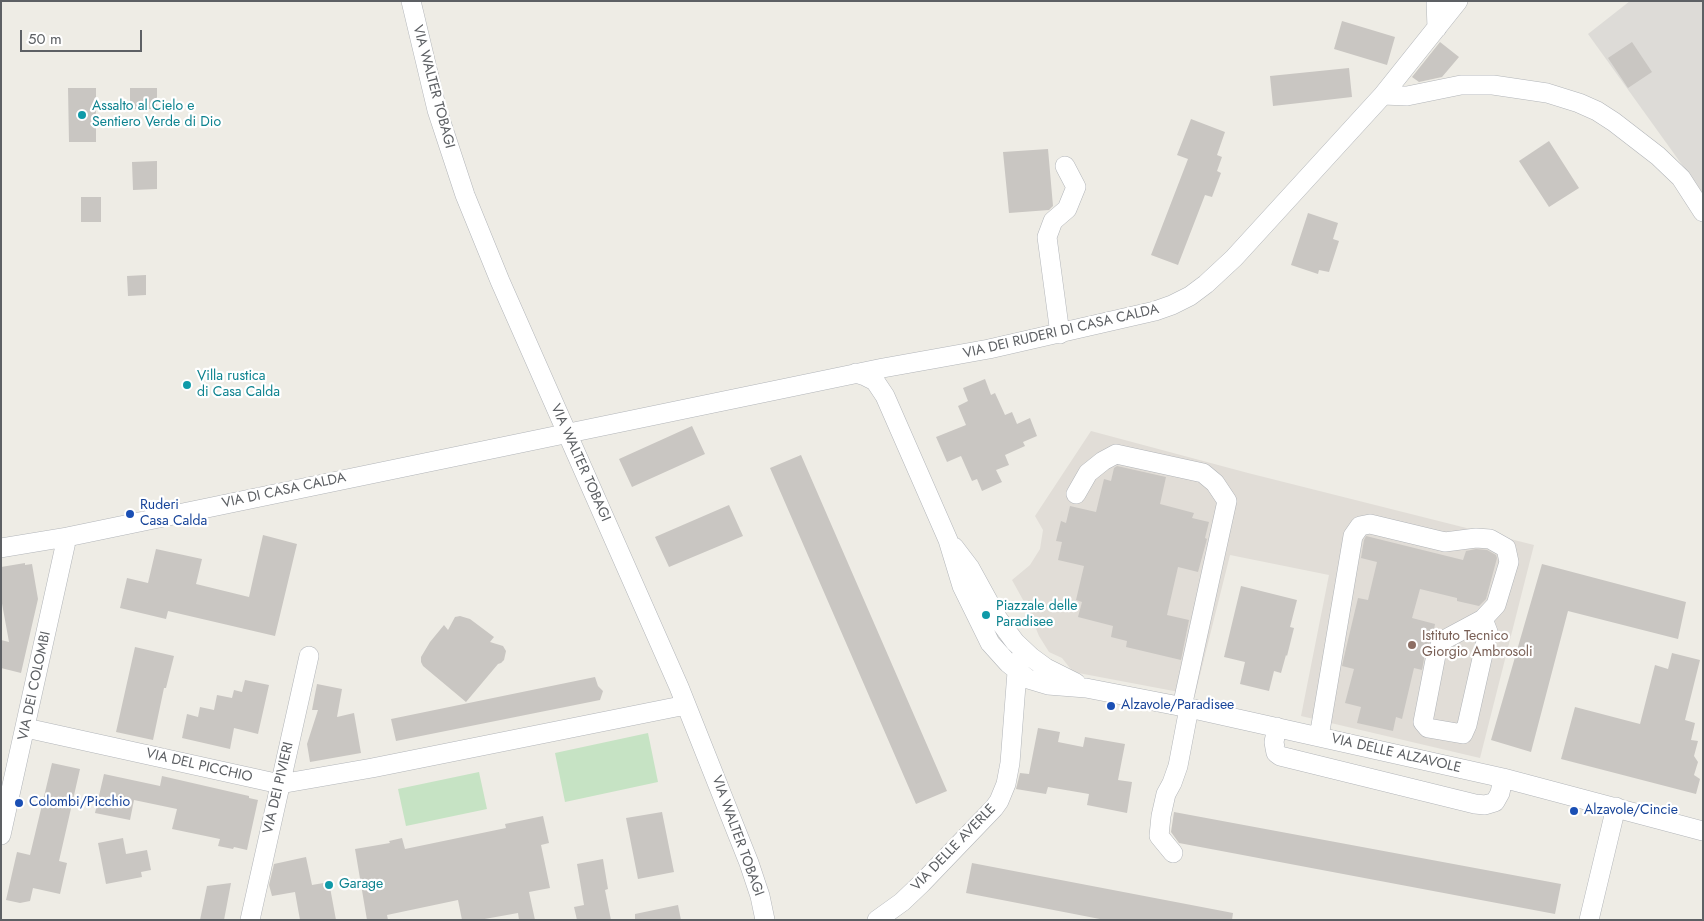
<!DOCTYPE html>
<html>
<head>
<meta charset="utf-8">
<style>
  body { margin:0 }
  #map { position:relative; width:1704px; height:921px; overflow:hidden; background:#eeece5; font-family:Jost,sans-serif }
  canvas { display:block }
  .frame { position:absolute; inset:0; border:2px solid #5d6064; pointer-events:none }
  .scale { position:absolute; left:20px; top:30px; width:122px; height:22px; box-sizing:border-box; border:2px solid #5d6064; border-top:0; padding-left:6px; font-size:15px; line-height:18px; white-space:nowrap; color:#5d6064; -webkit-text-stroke:4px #fff; paint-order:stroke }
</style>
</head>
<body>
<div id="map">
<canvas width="1704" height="921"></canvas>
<div class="frame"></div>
<div class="scale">50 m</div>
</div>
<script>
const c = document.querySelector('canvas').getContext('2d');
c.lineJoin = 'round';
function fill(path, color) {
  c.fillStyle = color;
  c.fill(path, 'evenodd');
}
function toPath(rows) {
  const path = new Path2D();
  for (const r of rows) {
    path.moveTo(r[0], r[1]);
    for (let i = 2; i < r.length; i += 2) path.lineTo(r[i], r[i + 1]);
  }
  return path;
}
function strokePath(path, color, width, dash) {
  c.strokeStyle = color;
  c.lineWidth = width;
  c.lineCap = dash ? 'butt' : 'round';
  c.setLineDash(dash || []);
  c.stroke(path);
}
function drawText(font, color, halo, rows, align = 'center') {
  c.font = font + ' Jost,sans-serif';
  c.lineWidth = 4.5;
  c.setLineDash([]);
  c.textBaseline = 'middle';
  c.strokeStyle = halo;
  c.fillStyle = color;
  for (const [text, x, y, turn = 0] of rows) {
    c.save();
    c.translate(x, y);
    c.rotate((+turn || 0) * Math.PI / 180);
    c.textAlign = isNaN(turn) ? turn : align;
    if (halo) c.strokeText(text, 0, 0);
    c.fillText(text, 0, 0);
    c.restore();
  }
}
const industrial = toPath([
  [1630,1,1703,1,1703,194,1588,34]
]);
const education = toPath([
  [1091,431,1248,473,1534,545,1480,758,1301,716,1329,575,1230,555,1195,695,1073,672,1062,658,1049,652,1039,636,1028,609,1012,580,1030,565,1040,549,1043,530,1035,516]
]);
const green = toPath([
  [648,733,658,782,565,802,555,753],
  [479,772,487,809,406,826,398,789]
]);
const building = toPath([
  [1342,21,1395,37,1387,65,1334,49],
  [1440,42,1459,57,1442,77,1419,82,1412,77],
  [1632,42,1652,72,1628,88,1608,58],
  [1349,68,1352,97,1273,106,1270,76],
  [68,88,96,88,96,142,69,142],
  [130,88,157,88,157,109,130,109],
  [1191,119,1225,132,1217,155,1222,157,1217,171,1221,173,1212,197,1205,195,1178,265,1151,255,1188,159,1177,155],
  [1549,141,1579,188,1549,207,1519,161],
  [1048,149,1053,206,1049,210,1009,213,1003,152],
  [157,161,157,189,133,190,132,162],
  [81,197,101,197,101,222,81,222],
  [1308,213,1338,223,1333,239,1339,241,1329,272,1319,270,1318,274,1291,265],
  [146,275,146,295,128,296,127,276],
  [985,379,991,395,995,393,1005,415,1012,412,1017,424,1030,418,1037,436,1023,442,1025,446,1005,455,1009,465,996,470,1002,482,982,491,977,479,972,481,961,456,947,462,936,437,966,425,958,406,968,401,963,388],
  [692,426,705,454,632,487,619,459],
  [801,455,947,791,916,804,770,468],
  [1117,466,1166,477,1160,504,1194,513,1192,518,1209,522,1205,538,1207,539,1198,572,1178,567,1167,615,1189,620,1181,660,1126,647,1127,641,1111,637,1113,626,1078,617,1082,602,1076,600,1084,566,1058,560,1062,542,1056,541,1061,521,1066,523,1070,506,1096,512,1104,479,1111,481,1114,468],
  [729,505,743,536,669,567,655,537],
  [263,535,297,544,275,636,168,611,166,619,120,608,127,578,148,583,156,549,202,559,196,584,249,597],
  [1366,536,1463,560,1466,551,1476,549,1487,550,1496,555,1497,558,1486,599,1479,606,1457,601,1457,598,1420,589,1412,618,1435,624,1433,635,1425,653,1422,670,1414,668,1402,719,1396,717,1393,731,1357,723,1361,707,1345,703,1354,669,1342,666,1344,657,1358,598,1368,600,1377,562,1361,558,1364,540],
  [25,563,25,565,32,564,38,599,21,673,1,668,1,640,9,642,1,598,1,567],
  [1542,564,1686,602,1678,639,1568,611,1531,752,1491,740],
  [1241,586,1297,600,1290,627,1294,628,1287,656,1286,655,1281,673,1274,671,1269,691,1240,684,1245,662,1224,657],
  [460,616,470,619,494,637,490,642,503,646,506,651,504,660,501,663,498,664,466,702,423,666,421,662,421,657,430,642,444,625,448,630,455,617],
  [135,647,174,656,166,688,164,688,153,740,116,732],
  [1672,653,1700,660,1685,720,1695,723,1691,740,1698,741,1694,756,1698,762,1694,775,1700,779,1696,794,1561,759,1575,707,1640,724,1655,665,1668,669],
  [595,677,598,686,603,691,600,700,396,741,391,719],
  [245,680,269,685,258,734,234,728,230,749,182,738,187,714,198,717,200,707,214,710,217,695,232,698,234,690,242,692],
  [317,684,342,689,337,717,354,713,361,753,310,762,307,744,318,710,312,710],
  [1038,728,1060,732,1058,742,1083,747,1085,737,1125,744,1118,780,1132,782,1127,813,1087,805,1089,794,1048,787,1046,794,1016,789,1020,773,1029,774],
  [52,763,80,769,59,861,67,863,60,894,33,888,30,901,20,903,6,900,17,852,30,855],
  [104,774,160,786,162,776,249,796,249,798,258,800,247,850,234,847,233,849,218,846,220,839,172,829,177,809,134,800,130,820,95,813],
  [662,812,674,872,638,879,626,818],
  [1174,812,1561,884,1555,914,1179,843,1171,832],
  [543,816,549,843,541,845,550,888,529,892,535,920,519,920,518,913,479,920,462,920,458,900,387,915,388,920,367,920,355,849,390,843,389,841,402,838,405,849,506,828,505,824],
  [123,838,126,854,147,850,151,870,141,872,142,877,106,884,98,843],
  [306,857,312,885,329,882,336,920,300,920,295,892,272,896,269,885,274,864],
  [603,859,608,889,605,890,611,920,577,920,574,907,584,905,577,864],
  [972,863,1233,913,1232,920,1105,920,966,893],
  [231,883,224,920,200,920,207,886],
  [678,905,681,920,635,920,635,914]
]);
const minor = toPath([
  [411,1,437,110,465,195,500,281,679,687,749,863,760,896,765,920],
  [1436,1,1437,28],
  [1383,95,1407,96,1461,85,1493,85,1547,93,1579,103,1597,111,1614,122,1658,156,1681,178,1703,212],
  [1060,334,1047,237,1053,221,1067,209,1076,187,1065,166],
  [856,373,865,376,875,381,885,396,948,540,962,586,990,643,1008,663,1028,679,1048,685,1086,688,1189,708,1503,778,1703,831],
  [1076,494,1088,473,1103,461,1116,454,1203,473,1215,483,1227,501,1182,707],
  [954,547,970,568,998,619,1015,642,1031,657,1046,668,1076,683],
  [1,548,67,537,883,368,989,349,1155,311,1172,305,1190,296,1206,284,1234,258,1383,95,1458,1],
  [1277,727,1274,742,1275,748,1276,753,1280,756,1475,804,1485,805,1495,802,1500,793,1503,778],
  [26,728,280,784,372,768,686,705],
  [1319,737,1353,536,1360,526,1370,524,1445,542,1476,538,1490,539,1506,548,1509,562,1496,605,1483,619,1442,641,1436,655,1423,722,1428,728,1463,734,1467,725,1488,632,1483,619],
  [1,835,67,537],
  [1173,853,1159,836,1161,816,1166,794,1172,783,1178,766,1189,708],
  [250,920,309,656],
  [877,920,902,902,922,883,994,808,999,801,1006,784,1010,763,1017,672,1023,650],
  [1589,920,1616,807]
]);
const markers = [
  [82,115,5,"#0f9aa8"],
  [187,385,5,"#0f9aa8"],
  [130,514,5,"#1a4fb4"],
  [986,615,5,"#0f9aa8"],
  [1412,645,5,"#8d6e63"],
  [1111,706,5,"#1a4fb4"],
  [19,803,5,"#1a4fb4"],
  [1574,811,5,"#1a4fb4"],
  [329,885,5,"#0f9aa8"]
];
const streetNames = [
  ["VIA WALTER TOBAGI",433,87,75],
  ["VIA DEI RUDERI DI CASA CALDA",1061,332,-13],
  ["VIA WALTER TOBAGI",580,463,66],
  ["VIA DI CASA CALDA",284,491,-12],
  ["VIA DEI COLOMBI",35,686,-78],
  ["VIA DELLE ALZAVOLE",1396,754,13],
  ["VIA DEL PICCHIO",199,766,13],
  ["VIA DEI PIVIERI",279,788,-77],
  ["VIA WALTER TOBAGI",737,836,70],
  ["VIA DELLE AVERLE",954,848,-46]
];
const cultureNames = [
  ["Assalto al Cielo e",92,107],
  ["Sentiero Verde di Dio",92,123],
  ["Villa rustica",197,377],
  ["di Casa Calda",197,393],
  ["Piazzale delle",996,607],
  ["Paradisee",996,623],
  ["Garage",339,885]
];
const transitNames = [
  ["Ruderi",140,506],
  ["Casa Calda",140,522],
  ["Alzavole/Paradisee",1121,706],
  ["Colombi/Picchio",29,803],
  ["Alzavole/Cincie",1584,811]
];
const educationNames = [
  ["Istituto Tecnico",1422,637],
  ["Giorgio Ambrosoli",1422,653]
];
fill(industrial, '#dddbd7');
fill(education, '#e1ddd7');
fill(green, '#c6e3c4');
fill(building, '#c9c6c2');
strokePath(minor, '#b2b5b9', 20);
strokePath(minor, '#fff', 19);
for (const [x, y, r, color] of markers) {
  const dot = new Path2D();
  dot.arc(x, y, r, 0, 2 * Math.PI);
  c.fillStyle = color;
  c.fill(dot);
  strokePath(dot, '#fff', 2);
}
drawText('14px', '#5d6064', '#fff', streetNames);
drawText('14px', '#0d838f', '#fff', cultureNames, 'left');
drawText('14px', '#164399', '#fff', transitNames, 'left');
drawText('14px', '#785e54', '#fff', educationNames, 'left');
</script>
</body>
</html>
